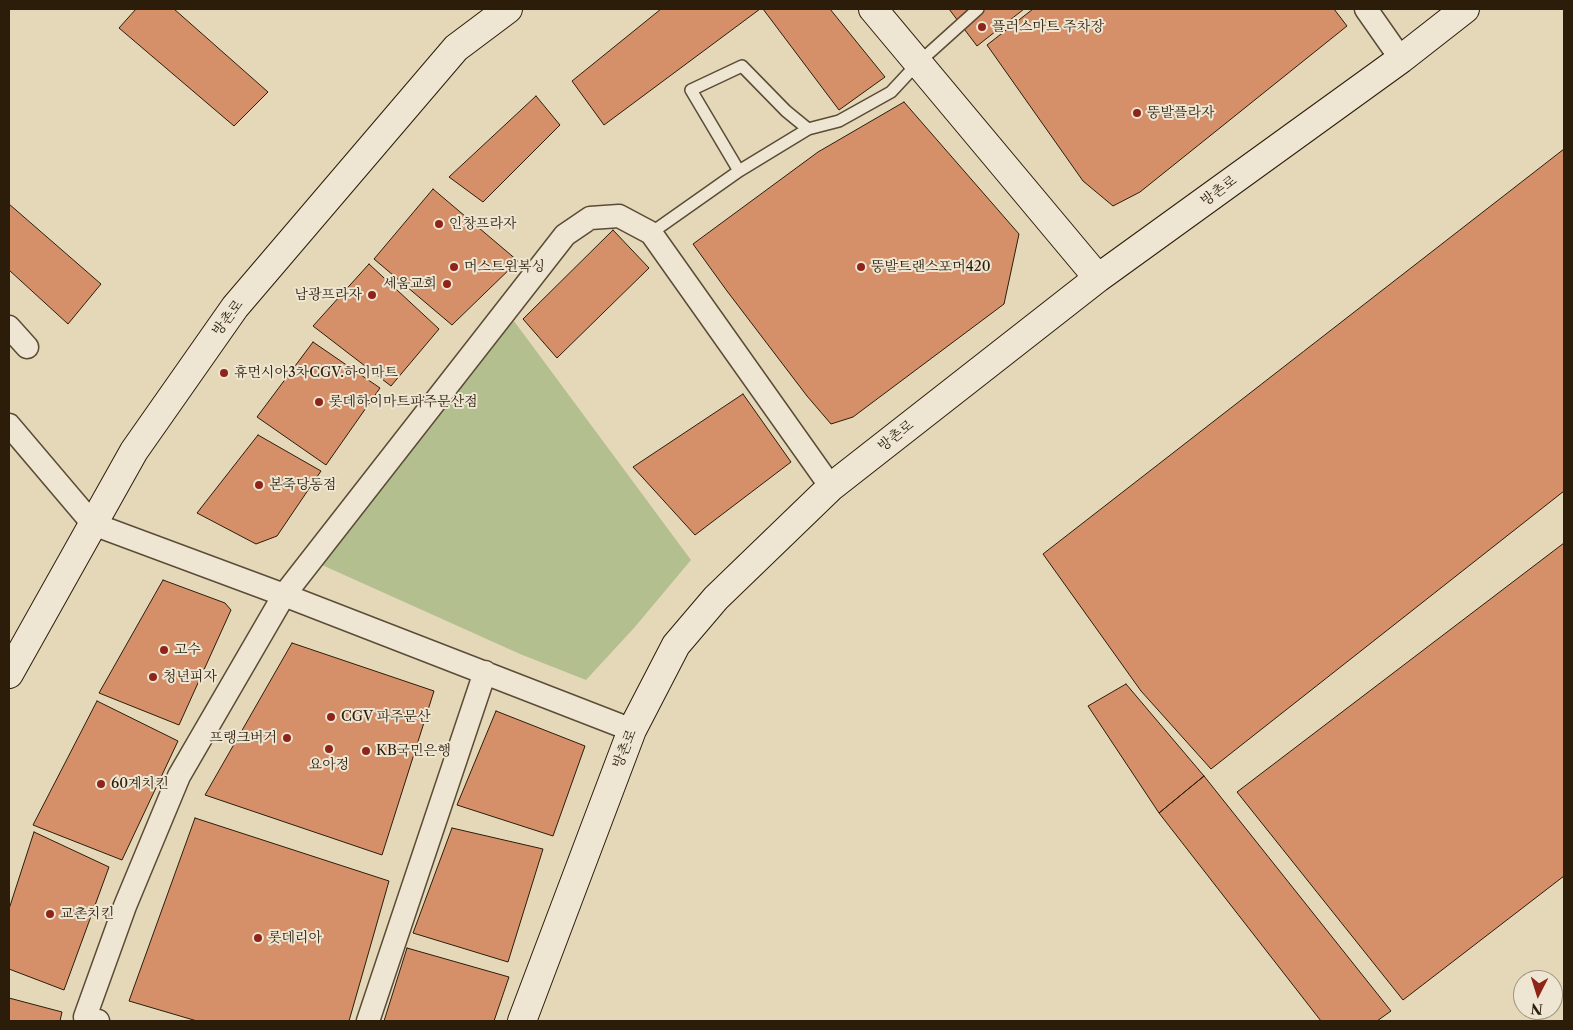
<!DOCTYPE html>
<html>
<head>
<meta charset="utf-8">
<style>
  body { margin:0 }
  #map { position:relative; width:1573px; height:1030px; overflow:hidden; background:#e5d8b9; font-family:"Libre Caslon Text",serif }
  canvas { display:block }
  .frame { position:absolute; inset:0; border:10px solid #2b1d0a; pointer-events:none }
  .north { position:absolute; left:1513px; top:970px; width:50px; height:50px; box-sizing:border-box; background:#eee6d2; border:1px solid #a09682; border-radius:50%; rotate:185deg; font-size:14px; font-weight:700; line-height:20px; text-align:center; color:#2b1d0a }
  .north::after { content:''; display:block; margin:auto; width:18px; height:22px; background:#8f2418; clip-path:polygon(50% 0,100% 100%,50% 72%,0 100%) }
</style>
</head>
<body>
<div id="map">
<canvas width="1573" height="1030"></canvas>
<div class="frame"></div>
<div class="north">N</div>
</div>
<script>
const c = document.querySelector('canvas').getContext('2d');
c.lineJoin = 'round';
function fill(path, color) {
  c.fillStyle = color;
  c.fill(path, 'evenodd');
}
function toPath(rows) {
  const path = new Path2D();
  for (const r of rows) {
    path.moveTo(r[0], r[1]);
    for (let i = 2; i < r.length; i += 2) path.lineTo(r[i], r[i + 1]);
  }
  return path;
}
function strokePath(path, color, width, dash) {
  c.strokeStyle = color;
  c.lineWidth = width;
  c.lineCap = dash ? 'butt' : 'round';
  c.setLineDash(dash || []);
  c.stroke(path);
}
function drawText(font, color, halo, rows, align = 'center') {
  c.font = font + ' "Libre Caslon Text","Noto Serif KR",serif';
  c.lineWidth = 4;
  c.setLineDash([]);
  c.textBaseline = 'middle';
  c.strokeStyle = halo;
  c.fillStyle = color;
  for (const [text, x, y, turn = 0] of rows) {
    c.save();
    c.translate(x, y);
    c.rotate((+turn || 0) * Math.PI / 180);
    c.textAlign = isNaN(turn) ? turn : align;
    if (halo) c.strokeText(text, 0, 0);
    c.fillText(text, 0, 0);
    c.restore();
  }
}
const green = toPath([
  [511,317,691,560,634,628,586,680,520,654,322,565]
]);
const building = toPath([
  [136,9,174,9,268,92,234,126,119,28,136,9],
  [661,9,760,9,604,125,572,81,661,9],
  [763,9,830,9,885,77,839,110,763,9],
  [949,9,1024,9,977,46,949,9],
  [1033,9,1334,9,1347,26,1140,192,1113,206,1083,181,987,45,1033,9],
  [536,96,560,125,483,202,449,177,536,96],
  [904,102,1019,234,1004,304,853,417,831,424,807,396,727,291,693,244,818,152,904,102],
  [1564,149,1564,491,1211,769,1141,691,1043,554,1564,149],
  [433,189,518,261,452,325,374,259,433,189],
  [9,204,101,284,68,324,9,270,9,204],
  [613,230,649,268,557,358,523,319,613,230],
  [369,264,439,329,391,386,313,326,369,264],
  [313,342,380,388,326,465,257,417,313,342],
  [743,394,791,462,695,535,633,467,743,394],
  [258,435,321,471,277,536,256,544,197,513,258,435],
  [1564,543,1564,876,1403,1000,1237,792,1564,543],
  [163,580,225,603,231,610,179,725,99,693,163,580],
  [292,643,434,691,382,855,205,795,292,643],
  [1126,684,1204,776,1159,813,1088,706,1126,684],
  [97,701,178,741,122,860,33,825,97,701],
  [496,711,585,746,553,836,457,805,496,711],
  [1204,776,1391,1011,1377,1021,1321,1021,1159,813,1204,776],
  [195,818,389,881,349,1021,197,1021,129,1001,195,818],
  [452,828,543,849,508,962,413,933,452,828],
  [34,832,109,867,64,990,9,969,9,909,34,832],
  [407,948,509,977,494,1021,384,1021,407,948],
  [9,998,62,1012,60,1021,9,1021,9,998]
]);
const lane = toPath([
  [739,171,808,129],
  [651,233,739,171,691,90,742,66,786,111,808,129,839,121,891,92,918,63,978,9]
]);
const street = toPath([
  [1366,9,1401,59],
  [9,327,27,347],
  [9,425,93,524,284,595,565,235,590,218,619,216,651,233,831,487],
  [98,1021,85,1017,125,906,179,776,284,595,632,730],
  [368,1021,485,672]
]);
const secondary = toPath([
  [873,9,1098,278],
  [9,674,134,451,235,307,456,48,508,9],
  [522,1021,632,730,676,645,716,598,831,487,1098,278,1401,59,1465,9]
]);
const markers = [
  [982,27,5,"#8f2418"],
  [1137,113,5,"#8f2418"],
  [439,224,5,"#8f2418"],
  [454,267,5,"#8f2418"],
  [861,267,5,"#8f2418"],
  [447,284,5,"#8f2418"],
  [372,295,5,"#8f2418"],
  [224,373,5,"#8f2418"],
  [319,402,5,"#8f2418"],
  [259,485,5,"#8f2418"],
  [164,650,5,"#8f2418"],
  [153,677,5,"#8f2418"],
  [331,717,5,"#8f2418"],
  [287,738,5,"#8f2418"],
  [329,749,5,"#8f2418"],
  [366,751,5,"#8f2418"],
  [101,784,5,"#8f2418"],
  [50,914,5,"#8f2418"],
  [258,938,5,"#8f2418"]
];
const poiNames = [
  ["플러스마트 주차장",992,27],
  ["뚱발플라자",1147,113],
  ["인창프라자",449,224],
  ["머스트윈복싱",464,267],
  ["뚱발트랜스포머420",871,267],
  ["세움교회",437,284,"right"],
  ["남광프라자",362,295,"right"],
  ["휴먼시아3차CGV.하이마트",234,373],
  ["롯데하이마트파주문산점",329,402],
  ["본죽당동점",269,485],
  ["고수",174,650],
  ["청년피자",163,677],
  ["CGV 파주문산",341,717],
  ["프랭크버거",277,738,"right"],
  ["KB국민은행",376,751],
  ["요아정",329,765,"center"],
  ["60계치킨",111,784],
  ["교촌치킨",60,914],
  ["롯데리아",268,938]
];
const streetNames = [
  ["방촌로",1219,191,-36],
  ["방촌로",228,318,-53],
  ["방촌로",896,436,-38],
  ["방촌로",625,749,-68]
];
fill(green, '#b4bf90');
fill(building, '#d5906a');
strokePath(building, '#2b1d0a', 1);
strokePath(lane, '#5a4c36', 14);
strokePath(street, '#5a4c36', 25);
strokePath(secondary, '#2b1d0a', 30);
strokePath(lane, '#eee6d2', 11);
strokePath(street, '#eee6d2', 22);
strokePath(secondary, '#eee6d2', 28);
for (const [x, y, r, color] of markers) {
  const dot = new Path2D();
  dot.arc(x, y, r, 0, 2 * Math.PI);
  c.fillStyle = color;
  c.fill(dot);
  strokePath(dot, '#eee6d2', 2);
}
drawText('14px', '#2b1d0a', '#eee6d2', poiNames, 'left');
drawText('14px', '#2b1d0a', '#eee6d2', streetNames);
</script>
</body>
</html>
